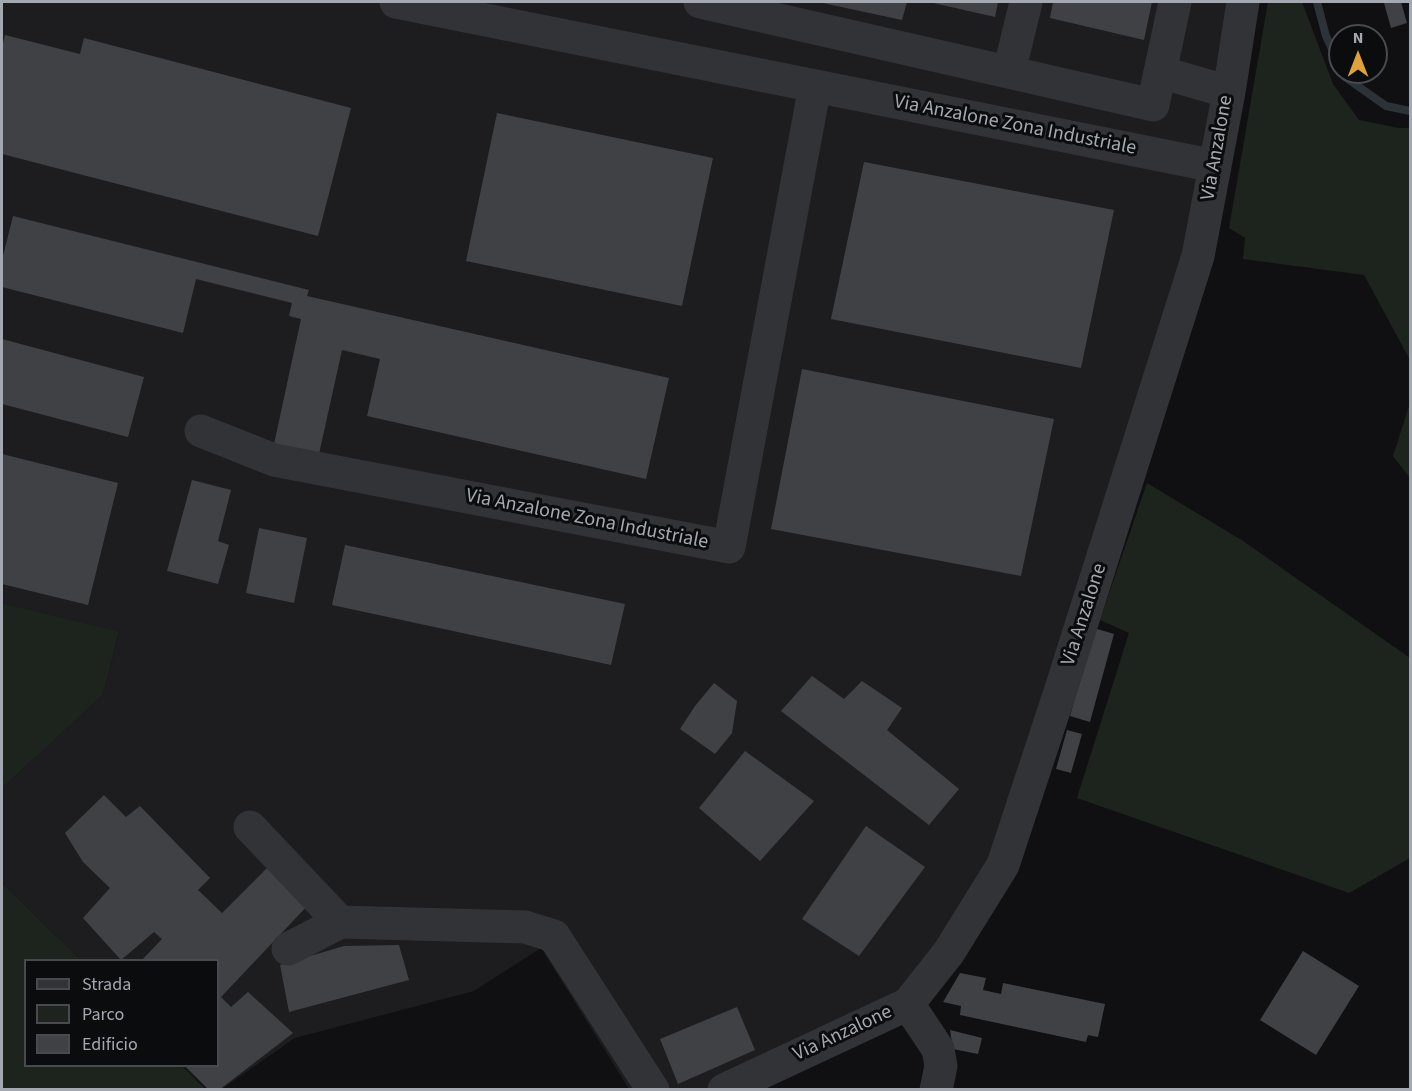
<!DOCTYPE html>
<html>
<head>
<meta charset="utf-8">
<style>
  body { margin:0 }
  #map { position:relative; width:1412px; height:1091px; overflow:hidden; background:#101012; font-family:"Source Sans 3",sans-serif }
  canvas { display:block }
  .frame { position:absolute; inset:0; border:3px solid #a3a8b1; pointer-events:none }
  .legend { position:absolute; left:24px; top:959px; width:195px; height:108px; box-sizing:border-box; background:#0b0c0d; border:2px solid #484a4f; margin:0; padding:8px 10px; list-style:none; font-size:18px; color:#a3a8b1 }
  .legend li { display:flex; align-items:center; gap:12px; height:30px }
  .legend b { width:30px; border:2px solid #484a4f }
  .north { position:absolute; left:1328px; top:24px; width:60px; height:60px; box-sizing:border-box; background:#0b0c0d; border:2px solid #484a4f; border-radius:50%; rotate:0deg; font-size:16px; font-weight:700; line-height:24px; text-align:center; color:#a3a8b1 }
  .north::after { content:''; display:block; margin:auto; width:21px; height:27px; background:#dfa13b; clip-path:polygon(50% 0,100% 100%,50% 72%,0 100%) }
</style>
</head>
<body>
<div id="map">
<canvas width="1412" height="1091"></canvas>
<div class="frame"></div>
<ul class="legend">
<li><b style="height:8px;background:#323336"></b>Strada</li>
<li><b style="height:16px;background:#1d241e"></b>Parco</li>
<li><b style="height:16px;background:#3f4145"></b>Edificio</li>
</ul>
<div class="north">N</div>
</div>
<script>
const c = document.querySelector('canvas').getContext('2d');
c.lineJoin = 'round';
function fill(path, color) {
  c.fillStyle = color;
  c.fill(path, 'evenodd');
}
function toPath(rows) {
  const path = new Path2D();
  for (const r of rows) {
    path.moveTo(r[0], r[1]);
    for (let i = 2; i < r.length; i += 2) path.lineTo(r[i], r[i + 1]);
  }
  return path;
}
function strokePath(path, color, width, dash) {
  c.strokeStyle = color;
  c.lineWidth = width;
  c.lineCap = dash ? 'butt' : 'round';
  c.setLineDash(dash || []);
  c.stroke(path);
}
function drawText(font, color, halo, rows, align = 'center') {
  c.font = font + ' "Source Sans 3",sans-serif';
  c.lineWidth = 6;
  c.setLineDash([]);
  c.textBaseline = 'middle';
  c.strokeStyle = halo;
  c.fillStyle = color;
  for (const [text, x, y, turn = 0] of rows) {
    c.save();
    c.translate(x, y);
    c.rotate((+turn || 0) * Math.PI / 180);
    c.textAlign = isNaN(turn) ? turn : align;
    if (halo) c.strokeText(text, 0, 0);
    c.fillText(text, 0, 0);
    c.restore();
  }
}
const built = toPath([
  [2,2,1231,2,1192,257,1015,806,976,891,897,992,708,1089,629,1089,541,948,474,991,295,1038,222,1089,207,1089,183,1066,218,1066,218,960,81,960,2,883,2,788,103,695,119,633,2,603]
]);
const green = toPath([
  [1268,2,1302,2,1333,84,1359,120,1399,128,1410,128,1410,360,1364,275,1243,259,1245,238,1229,228],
  [1410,403,1410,478,1393,456],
  [1147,483,1243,541,1410,658,1410,858,1349,893,1077,798,1129,633,1100,620],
  [2,603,119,632,103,695,2,788],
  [2,883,81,960,26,960,26,1066,182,1066,205,1089,2,1089]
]);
const stream = toPath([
  [1317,2,1326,36,1340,66],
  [1343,72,1345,77,1386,106,1410,111]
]);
const building = toPath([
  [818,2,907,2,902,20],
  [929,2,998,2,995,17],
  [1053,2,1152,2,1144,40,1050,18],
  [1388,2,1401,2,1407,23,1391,28,1384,3],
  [5,35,80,54,84,38,351,108,318,236,2,154,2,47],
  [497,113,713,158,682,306,466,261],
  [864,162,1114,210,1081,368,831,319],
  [13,216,309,290,307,296,669,378,646,479,367,416,380,359,342,350,319,454,274,444,301,319,289,316,292,303,196,279,183,333,2,287,2,260],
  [2,339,144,377,128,437,2,404],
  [802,369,1054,419,1021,576,771,529],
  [2,454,118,483,88,605,2,584],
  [192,480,231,490,218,541,229,545,218,584,167,571],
  [259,528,307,538,294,603,246,593],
  [345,545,625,604,611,665,332,605],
  [1094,628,1114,634,1090,722,1070,716],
  [812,676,844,699,862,681,902,708,887,730,959,789,929,825,781,711],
  [714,683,737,701,732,733,715,754,680,729,695,706],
  [1067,730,1082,734,1071,773,1056,769],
  [745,751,814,801,760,861,699,808],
  [104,795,126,817,140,806,210,878,198,890,222,913,271,864,310,903,221,997,231,1007,248,992,293,1033,219,1090,209,1090,185,1066,218,1066,218,960,142,960,162,939,154,932,121,960,83,918,110,888,83,862,65,833],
  [866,826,925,867,859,956,802,919],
  [399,945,409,980,289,1012,280,965,344,946],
  [1303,951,1359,986,1316,1055,1260,1020],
  [960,973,986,978,983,990,1001,994,1003,983,1105,1004,1098,1037,1088,1035,1086,1042,960,1015,961,1006,943,1002],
  [737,1007,755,1050,678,1084,660,1039],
  [950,1030,982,1038,978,1054,953,1049]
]);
const minor = toPath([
  [396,2,1215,166],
  [700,2,1153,105,1175,2],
  [1009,72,1026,2],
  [1160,72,1229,92],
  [201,431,274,460,729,547,815,86],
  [250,827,340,922,525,927,554,936,653,1090],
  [288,949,340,922],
  [908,1004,938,1049,941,1066,936,1090],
  [724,1090,908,1004,949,952,1003,865,1061,689,1198,256,1229,92,1243,2]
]);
const streetNames = [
  ["Via Anzalone Zona Industriale",1015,126,11],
  ["Via Anzalone",1218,148,-80],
  ["Via Anzalone Zona Industriale",587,520,11],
  ["Via Anzalone",1085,615,-72],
  ["Via Anzalone",843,1034,-25]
];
fill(built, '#1d1d1f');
fill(green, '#1d241e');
strokePath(stream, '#2b3339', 8);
fill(building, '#3f4145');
strokePath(minor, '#323336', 33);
drawText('20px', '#a3a8b1', '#0b0c0d', streetNames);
</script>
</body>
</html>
